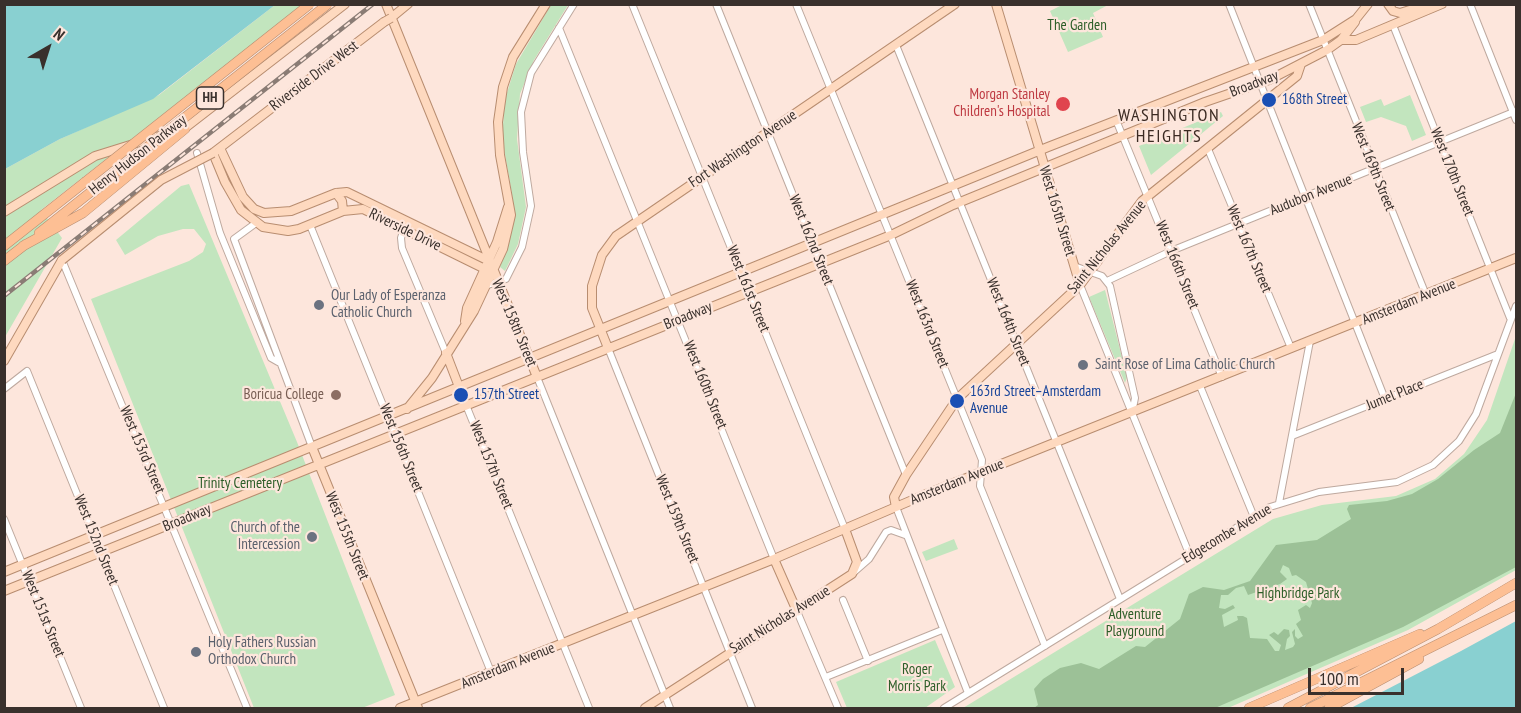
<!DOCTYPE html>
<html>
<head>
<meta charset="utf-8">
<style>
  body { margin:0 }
  #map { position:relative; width:1521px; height:713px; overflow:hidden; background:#fde6dc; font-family:"PT Sans Narrow",sans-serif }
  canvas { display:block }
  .frame { position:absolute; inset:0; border:6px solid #39302c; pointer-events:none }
  .north { position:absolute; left:18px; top:18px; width:60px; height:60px; -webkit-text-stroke:4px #fde6dc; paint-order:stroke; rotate:39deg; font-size:16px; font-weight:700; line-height:24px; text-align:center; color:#39302c }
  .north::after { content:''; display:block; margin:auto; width:21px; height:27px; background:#39302c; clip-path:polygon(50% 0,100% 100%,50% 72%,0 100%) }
  .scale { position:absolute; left:1308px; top:668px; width:96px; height:27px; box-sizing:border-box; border:3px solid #39302c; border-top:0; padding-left:8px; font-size:18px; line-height:21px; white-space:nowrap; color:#39302c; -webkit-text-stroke:4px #fde6dc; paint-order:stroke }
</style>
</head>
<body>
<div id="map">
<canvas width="1521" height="713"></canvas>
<div class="frame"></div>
<div class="north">N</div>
<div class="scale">100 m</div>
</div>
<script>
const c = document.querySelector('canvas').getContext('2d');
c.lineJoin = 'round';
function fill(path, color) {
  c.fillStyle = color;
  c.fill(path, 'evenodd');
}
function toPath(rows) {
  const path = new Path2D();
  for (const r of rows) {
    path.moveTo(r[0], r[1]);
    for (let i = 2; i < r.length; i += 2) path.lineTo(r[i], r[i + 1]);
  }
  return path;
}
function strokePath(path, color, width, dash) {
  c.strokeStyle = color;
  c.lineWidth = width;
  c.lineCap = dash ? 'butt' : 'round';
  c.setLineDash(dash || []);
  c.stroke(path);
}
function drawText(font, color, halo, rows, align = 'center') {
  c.font = font + ' "PT Sans Narrow",sans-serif';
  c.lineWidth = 4.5;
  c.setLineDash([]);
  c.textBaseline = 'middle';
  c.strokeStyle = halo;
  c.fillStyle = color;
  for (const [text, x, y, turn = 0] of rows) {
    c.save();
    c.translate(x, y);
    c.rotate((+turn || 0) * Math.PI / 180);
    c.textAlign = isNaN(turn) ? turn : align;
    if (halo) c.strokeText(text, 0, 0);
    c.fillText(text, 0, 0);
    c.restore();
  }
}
const green = toPath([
  [275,5,303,5,41,210,62,238,5,337,5,169,60,139,159,95],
  [551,5,568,5,534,60,520,94,517,139,526,207,518,244,505,271,500,267,513,218,512,194,502,138,505,99,516,64],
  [1062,5,1108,5,1093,13,1103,37,1068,52,1050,11],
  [1410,95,1426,135,1412,141,1406,126,1381,117,1366,122,1360,107,1381,99,1384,106],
  [1221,112,1223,116,1151,175,1139,146],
  [189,184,297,442,395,695,362,708,254,708,91,299,189,261,203,252,206,244,194,229,183,229,158,236,125,255,116,240,181,186],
  [1105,290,1127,377,1125,383,1089,297],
  [1516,336,1516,570,1408,630,1228,708,963,708,1273,519,1322,505,1396,496,1435,479,1464,454,1487,420],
  [954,539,958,549,926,561,922,552],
  [935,640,955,687,925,708,847,708,836,682]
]);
const forest = toPath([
  [1516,393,1516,567,1403,627,1215,708,1034,708,1038,705,1034,689,1043,679,1060,668,1081,663,1099,669,1136,646,1145,647,1180,619,1189,594,1203,587,1224,590,1250,581,1276,545,1317,540,1351,519,1347,509,1349,505,1387,501,1412,494,1438,479,1474,450,1500,433],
  [1283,565,1289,568,1292,576,1296,575,1306,582,1312,603,1310,608,1306,605,1298,610,1301,620,1296,624,1303,636,1298,639,1295,636,1295,629,1292,632,1295,644,1293,647,1285,650,1287,639,1290,636,1289,630,1284,629,1278,635,1274,632,1269,635,1281,645,1279,651,1275,651,1267,639,1250,638,1247,618,1243,616,1237,616,1238,620,1224,627,1222,615,1235,608,1233,605,1225,609,1219,608,1221,595,1228,595,1236,588,1244,586,1248,595,1280,584,1287,579,1280,572]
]);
const water = toPath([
  [5,4,275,4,275,5,153,99,60,139,5,169],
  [1516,621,1516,708,1351,708,1461,651]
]);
const minor = toPath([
  [632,4,845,529],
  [716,4,906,475],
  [796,4,982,460,980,486,1045,646],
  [1229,4,1385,399],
  [1309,4,1426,295],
  [1470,4,1516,120],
  [1393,25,1510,318],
  [559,28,774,559],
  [896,45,1120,599],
  [1116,120,1222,377],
  [1208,149,1291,348],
  [197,153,220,233,271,358,278,362],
  [256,223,234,239,312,447],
  [310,225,491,672],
  [405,225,401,238,402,248,446,353],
  [62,260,247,708],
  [1074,266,1102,276,1110,286,1135,398,1132,413],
  [1107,281,1171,251,1516,111],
  [488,285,506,279,522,247,531,206,523,152,521,112,531,73,574,4],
  [1080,285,1190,556],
  [608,348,752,708],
  [537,377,670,708],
  [1200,386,1254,517],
  [4,389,27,371,164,708],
  [466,405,589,708],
  [1292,436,1498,354],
  [1279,503,1310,341],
  [896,507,968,693],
  [4,519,81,708],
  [853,573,869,559,886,532,891,530,905,535],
  [843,600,868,661],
  [796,609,838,708],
  [826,677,942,630],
  [944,708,1270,507,1319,492,1397,482,1433,465,1459,441,1476,414,1516,306]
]);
const major = toPath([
  [386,4,537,377],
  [996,4,1080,285],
  [1388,4,1393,11,1400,13,1429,4],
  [391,18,408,4],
  [384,22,213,153,225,182,241,210,263,227,288,231,299,229,343,211,363,209,493,273],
  [1341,40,1356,40,1442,4],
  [181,131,345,4],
  [220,148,243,197,254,209,264,213,291,211,336,193,347,192,489,261],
  [336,193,342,201,343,211],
  [4,212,95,156,159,136],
  [465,321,467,308,497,242,508,207],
  [608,348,592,308,592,286,602,255,616,236,955,4],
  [446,353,466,405],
  [4,361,62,260],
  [407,409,432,378,474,311,503,249,511,215,500,155,498,122,503,87,513,57,546,4],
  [312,447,418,708],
  [896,507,894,497,906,475,957,399,1080,285,1142,201,1297,76,1301,64],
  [774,559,796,609],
  [4,572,1048,147,1323,40,1356,19,1368,4],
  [4,591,891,235,953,205,1205,102,1269,80,1327,50,1341,40,1355,22],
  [400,708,774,559,924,495,1516,258],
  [645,708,852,574,857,562,845,529]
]);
const highway = toPath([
  [39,233,92,191],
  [4,246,85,182],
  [23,246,83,213,185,129],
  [4,261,26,244],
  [1249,708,1420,634],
  [1288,708,1438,629,1516,583],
  [1310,708,1516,605],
  [1329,708,1419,659]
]);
const rail = toPath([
  [4,296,373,4]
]);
const majorBridge = toPath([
  [384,22,391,18],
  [62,260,161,180,213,153]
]);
const highwayBridge = toPath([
  [85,182,310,4],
  [92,191,328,4]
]);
const markers = [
  [1269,100,8,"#1a4fb4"],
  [1063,104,8,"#e0444e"],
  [319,305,6,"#6b7280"],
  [1083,365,6,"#6b7280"],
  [336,395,6,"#8d6e63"],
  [461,395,8,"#1a4fb4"],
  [957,401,8,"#1a4fb4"],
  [312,537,6,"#6b7280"],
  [196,652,6,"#6b7280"]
];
const shields = [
  [210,98,27]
];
const shieldNames = [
  ["HH",210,98]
];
const parkNames = [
  ["The Garden",1077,26],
  ["Trinity Cemetery",240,484],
  ["Highbridge Park",1298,594],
  ["Adventure",1135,615],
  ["Playground",1135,632],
  ["Roger",917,670],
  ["Morris Park",917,687]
];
const streetNames = [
  ["Riverside Drive West",314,76,-37],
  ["Broadway",1254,84,-21],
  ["Fort Washington Avenue",743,149,-34],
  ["Henry Hudson Parkway",138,155,-38],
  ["West 169th Street",1373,167,68],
  ["West 170th Street",1452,172,68],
  ["Audubon Avenue",1311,195,-22],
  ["West 165th Street",1057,211,73],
  ["Riverside Drive",405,230,26],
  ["West 162nd Street",811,240,68],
  ["Saint Nicholas Avenue",1107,247,-51],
  ["West 167th Street",1249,249,67],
  ["West 166th Street",1177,265,68],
  ["West 161st Street",748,289,68],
  ["Amsterdam Avenue",1409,302,-22],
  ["Broadway",688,316,-22],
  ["West 164th Street",1008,322,68],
  ["West 158th Street",514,323,67],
  ["West 163rd Street",927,324,68],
  ["West 160th Street",705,385,68],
  ["Jumel Place",1395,395,-22],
  ["West 156th Street",401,448,68],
  ["West 153rd Street",142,450,67],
  ["West 157th Street",491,465,68],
  ["Amsterdam Avenue",957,482,-22],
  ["Broadway",187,518,-22],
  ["West 159th Street",677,519,68],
  ["Edgecombe Avenue",1227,534,-31],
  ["West 155th Street",347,536,68],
  ["West 152nd Street",96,540,68],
  ["West 151st Street",43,614,68],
  ["Saint Nicholas Avenue",780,620,-32],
  ["Amsterdam Avenue",508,666,-22]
];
const healthNames = [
  ["Morgan Stanley",1050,95],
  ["Children's Hospital",1050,112]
];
const transitNames = [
  ["168th Street",1282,100],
  ["163rd Street–Amsterdam",970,392],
  ["Avenue",970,409],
  ["157th Street",474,395]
];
const worshipNames = [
  ["Our Lady of Esperanza",331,296],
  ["Catholic Church",331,313],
  ["Saint Rose of Lima Catholic Church",1095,365],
  ["Church of the",300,528,"right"],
  ["Intercession",300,545,"right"],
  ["Holy Fathers Russian",208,643],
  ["Orthodox Church",208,660]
];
const educationNames = [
  ["Boricua College",324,395]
];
const quarterNames = [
  ["WASHINGTON",1169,116],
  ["HEIGHTS",1169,137]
];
fill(green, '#c2e5be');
fill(forest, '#9cc197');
fill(water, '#89d0d1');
strokePath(minor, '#bea99f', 8);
strokePath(major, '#b88d70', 10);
strokePath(highway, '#b88d70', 10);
strokePath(minor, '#fff', 6);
strokePath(major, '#fed9bf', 8);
strokePath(highway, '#fdbf94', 9);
strokePath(rail, '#8a7c75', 4.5);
strokePath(rail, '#fde6dc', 2, [7]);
strokePath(majorBridge, '#b88d70', 10, []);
strokePath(highwayBridge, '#b88d70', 10, []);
strokePath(majorBridge, '#fed9bf', 8);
strokePath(highwayBridge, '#fdbf94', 9);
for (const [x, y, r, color] of markers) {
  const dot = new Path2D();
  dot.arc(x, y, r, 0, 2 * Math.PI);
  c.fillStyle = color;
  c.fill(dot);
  strokePath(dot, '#fde6dc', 2);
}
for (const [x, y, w] of shields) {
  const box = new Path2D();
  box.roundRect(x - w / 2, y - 11, w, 22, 4.5);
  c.fillStyle = '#fde6dc';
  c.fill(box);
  strokePath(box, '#39302c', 1.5);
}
drawText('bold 14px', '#39302c', null, shieldNames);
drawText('15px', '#2c5e28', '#fde6dc', parkNames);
drawText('15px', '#39302c', '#fde6dc', streetNames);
drawText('15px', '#be3a42', '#fde6dc', healthNames, 'right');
drawText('15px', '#164399', '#fde6dc', transitNames, 'left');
drawText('15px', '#5b616d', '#fde6dc', worshipNames, 'left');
drawText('15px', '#785e54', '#fde6dc', educationNames, 'right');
c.letterSpacing = '1.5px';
drawText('18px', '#3b2a22', '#fde6dc', quarterNames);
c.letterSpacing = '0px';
</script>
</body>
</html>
